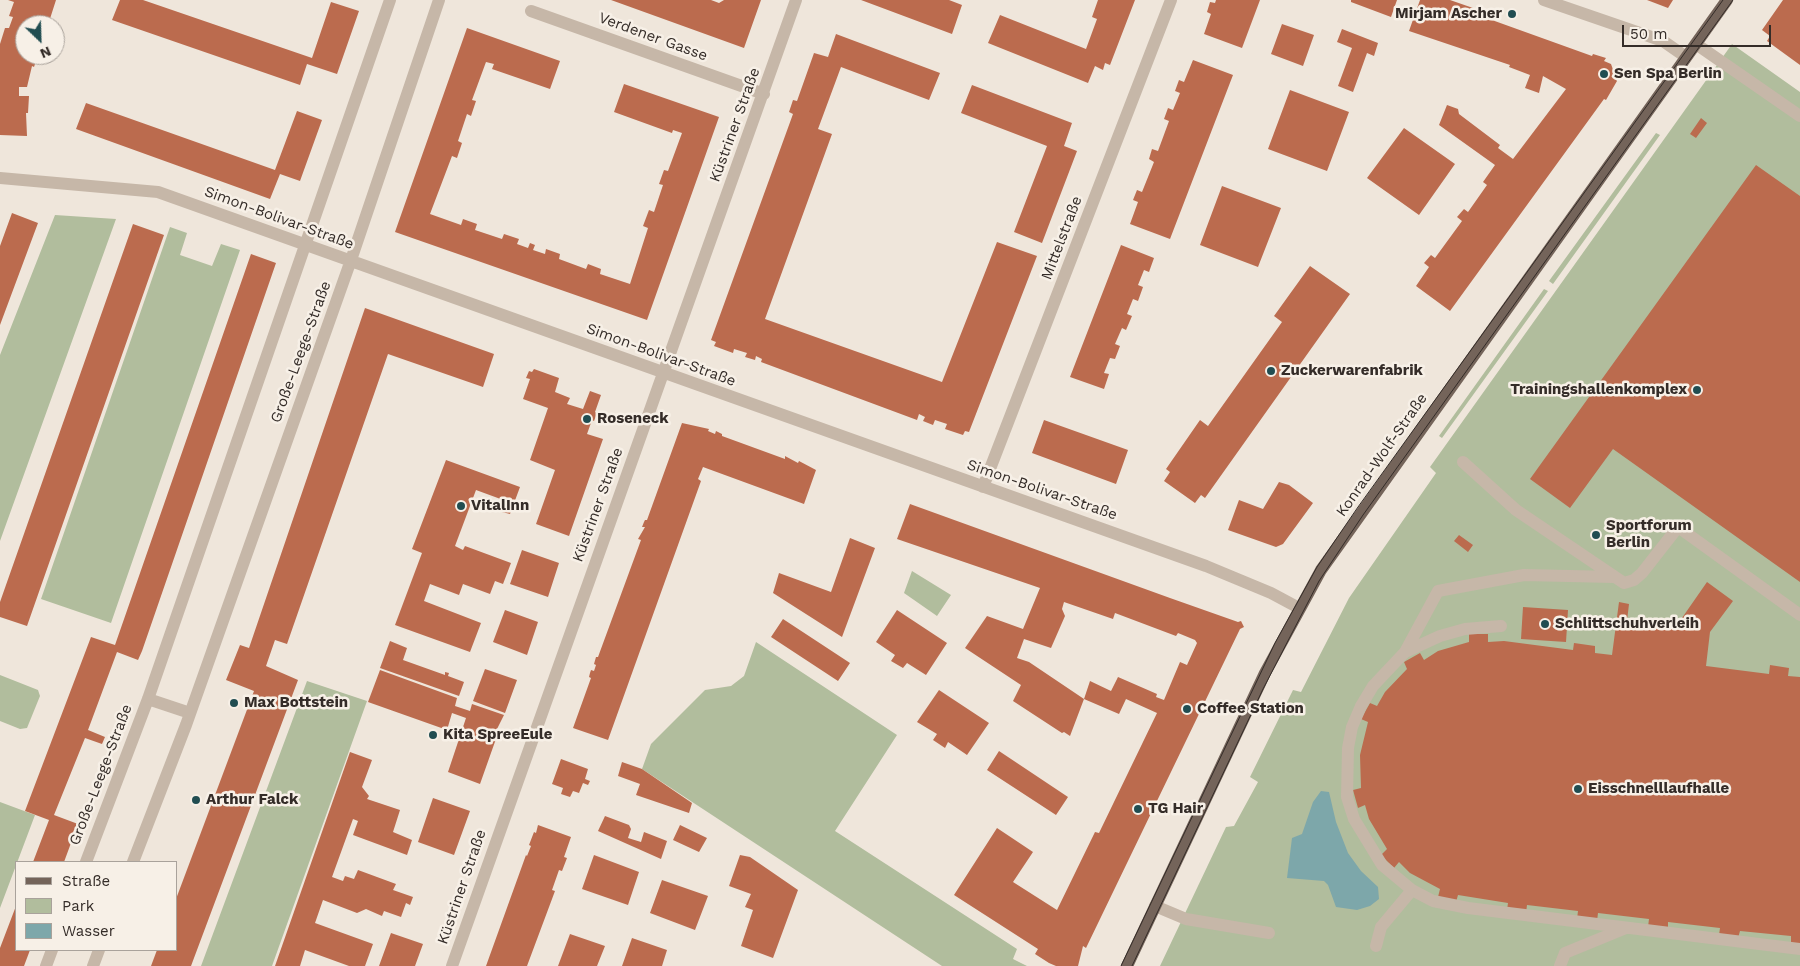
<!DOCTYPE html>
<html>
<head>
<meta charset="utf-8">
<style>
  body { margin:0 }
  #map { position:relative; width:1800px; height:966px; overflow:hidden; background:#efe6db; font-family:"Work Sans",sans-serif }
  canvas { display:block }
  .legend { position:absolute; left:15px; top:861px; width:162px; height:90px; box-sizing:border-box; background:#f7f0e7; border:1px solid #a9a29b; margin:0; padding:6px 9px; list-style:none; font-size:15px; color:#342c28 }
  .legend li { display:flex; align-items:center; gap:10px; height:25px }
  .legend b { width:25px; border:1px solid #a9a29b }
  .north { position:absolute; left:15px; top:15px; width:50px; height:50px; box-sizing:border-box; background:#f7f0e7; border:1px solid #a9a29b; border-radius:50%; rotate:156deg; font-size:14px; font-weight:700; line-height:20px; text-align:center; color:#342c28 }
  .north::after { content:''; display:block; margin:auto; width:18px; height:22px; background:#214d51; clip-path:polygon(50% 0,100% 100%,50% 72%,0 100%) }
  .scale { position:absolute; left:1622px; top:25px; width:149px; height:22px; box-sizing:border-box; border:2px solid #342c28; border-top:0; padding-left:6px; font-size:15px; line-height:18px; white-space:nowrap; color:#342c28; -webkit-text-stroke:4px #f7f0e7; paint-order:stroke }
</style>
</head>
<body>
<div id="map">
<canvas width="1800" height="966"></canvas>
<ul class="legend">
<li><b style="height:6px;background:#74645a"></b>Straße</li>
<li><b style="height:14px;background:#b1bd9d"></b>Park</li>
<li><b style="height:14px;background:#7da7aa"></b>Wasser</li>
</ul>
<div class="north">N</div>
<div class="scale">50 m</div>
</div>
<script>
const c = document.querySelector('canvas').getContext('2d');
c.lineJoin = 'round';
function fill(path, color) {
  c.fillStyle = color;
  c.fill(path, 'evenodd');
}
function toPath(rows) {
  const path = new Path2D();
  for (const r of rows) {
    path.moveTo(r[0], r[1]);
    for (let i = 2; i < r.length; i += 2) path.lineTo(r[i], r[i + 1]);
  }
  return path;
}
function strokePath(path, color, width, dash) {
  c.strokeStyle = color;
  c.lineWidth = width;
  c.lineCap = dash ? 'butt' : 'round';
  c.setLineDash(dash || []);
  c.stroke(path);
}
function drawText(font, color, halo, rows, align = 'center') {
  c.font = font + ' "Work Sans",sans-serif';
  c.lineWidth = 5;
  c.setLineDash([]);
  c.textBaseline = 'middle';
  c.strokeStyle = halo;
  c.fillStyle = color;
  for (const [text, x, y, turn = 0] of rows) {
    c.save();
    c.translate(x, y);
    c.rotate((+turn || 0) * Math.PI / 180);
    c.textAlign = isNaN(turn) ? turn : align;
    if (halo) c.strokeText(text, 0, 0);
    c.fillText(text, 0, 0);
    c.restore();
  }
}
const green = toPath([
  [1732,44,1800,92,1800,966,1160,966,1226,827,1234,826,1258,782,1250,777,1293,690,1301,692,1349,598,1436,473,1430,467],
  [1656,133,1660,135,1553,284,1549,281],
  [55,215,116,219,0,541,0,355],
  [170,227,187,233,180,255,212,266,221,244,240,250,111,623,41,599],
  [1544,289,1548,291,1442,438,1439,436],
  [912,571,951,595,937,616,904,593],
  [756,642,897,735,835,831,1017,949,1013,959,1027,966,942,966,642,769,651,744,705,690,731,686,744,676],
  [0,675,38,690,40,696,27,728,20,729,0,721],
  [307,681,367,701,272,966,201,966],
  [0,802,35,815,0,908]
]);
const water = toPath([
  [1321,791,1329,792,1336,822,1348,853,1361,871,1378,887,1379,899,1370,906,1357,910,1336,907,1328,885,1324,881,1287,878,1292,838,1302,834,1313,802]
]);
const building = toPath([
  [8,0,56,0,48,25,25,25,25,55,38,55,34,67,32,66,27,87,19,87,19,96,29,96,28,113,26,113,27,136,0,135,0,44,5,28,9,28,13,17,9,16,14,2],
  [120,0,143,0,312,58,331,2,359,11,337,74,307,64,300,85,112,20],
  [611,0,711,0,719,3,724,0,761,0,744,48],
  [861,0,949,0,962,5,952,34],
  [1098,0,1135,0,1110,65,1105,63,1103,70,1095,66,1088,83,988,43,1000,15,1086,49,1097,19,1092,17],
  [1216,0,1260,0,1242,48,1204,34,1211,14,1207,12,1210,2,1215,3],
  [1351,0,1397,0,1391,17,1351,2],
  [1420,0,1450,0,1473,8,1471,12,1478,15,1592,56,1593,54,1606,58,1604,61,1611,64,1617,81,1606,100,1604,99,1450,311,1416,286,1429,267,1424,263,1431,255,1435,258,1462,221,1457,217,1464,209,1468,212,1487,185,1483,182,1495,165,1439,125,1447,105,1458,109,1459,114,1500,145,1498,148,1513,159,1566,89,1543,76,1539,93,1525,88,1530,75,1509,67,1510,65,1409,31],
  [1647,0,1673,0,1668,8],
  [1783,0,1800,0,1800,65,1767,41,1770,36,1762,30],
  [1282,24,1314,35,1303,66,1271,54],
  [467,28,560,61,550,89,492,69,494,64,486,62,472,100,476,101,471,116,467,114,458,141,462,143,457,158,452,156,430,214,461,225,463,219,477,224,475,230,502,239,504,234,519,239,517,244,528,248,530,243,535,245,533,250,545,254,546,249,560,254,559,259,586,269,588,264,601,269,600,274,630,284,648,228,643,226,649,210,654,212,663,185,659,184,664,170,668,171,682,133,673,130,672,133,614,112,624,84,719,117,647,320,395,232],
  [1342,29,1378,43,1374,56,1367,53,1353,92,1338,86,1352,48,1337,42],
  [836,34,940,73,929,100,841,67,818,129,832,134,765,319,942,382,997,242,1037,256,969,432,965,431,963,435,945,429,947,424,935,420,933,425,923,421,925,417,919,414,917,420,761,362,762,359,756,356,755,360,745,357,747,353,734,349,733,353,714,346,716,342,711,340,793,114,789,112,793,100,797,101,814,53,828,57],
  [1193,60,1233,75,1170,239,1130,224,1138,202,1133,200,1137,190,1142,192,1154,162,1149,159,1152,149,1158,151,1169,121,1164,119,1168,108,1173,110,1180,93,1175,91,1179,80,1184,82],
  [972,85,1072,123,1064,146,1077,151,1042,243,1014,232,1047,146,961,113],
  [1290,90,1349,112,1327,171,1268,149],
  [86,103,275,170,297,111,322,120,300,181,280,174,270,199,76,129],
  [1701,118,1707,123,1696,138,1690,134],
  [1404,128,1455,164,1419,215,1367,178],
  [1756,165,1800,196,1800,582,1613,449,1570,508,1530,479],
  [1222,186,1281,208,1258,267,1200,245],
  [12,213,38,223,0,325,0,246],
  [133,224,164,235,27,626,0,617,0,602],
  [1121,245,1154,258,1149,272,1144,270,1138,285,1143,287,1138,301,1133,299,1127,314,1132,316,1126,330,1122,328,1115,344,1120,346,1115,359,1110,358,1104,373,1109,374,1104,389,1070,377],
  [251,254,276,263,142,651,138,660,117,652,88,730,105,737,102,744,85,738,54,815,78,824,64,862,33,862,49,820,25,811,91,637,115,645],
  [1310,266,1350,294,1205,498,1201,495,1195,503,1164,481,1170,472,1166,469,1200,420,1208,426,1282,322,1274,316],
  [365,308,494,354,483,387,388,354,287,644,275,640,266,666,298,680,191,966,151,966,157,950,176,950,176,899,254,691,226,680,240,645,249,648],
  [534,369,559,378,555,392,570,398,567,404,583,409,590,391,601,395,595,412,597,413,594,421,592,420,587,434,603,439,569,536,536,524,555,470,530,460,548,408,523,399,530,379,526,378,529,371,532,372],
  [1044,420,1128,450,1116,484,1032,453],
  [682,423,709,429,708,431,715,434,716,431,722,434,722,436,785,459,785,456,798,463,799,461,816,470,804,504,703,467,698,479,701,481,608,740,573,728,591,678,589,677,590,673,591,670,594,671,596,665,594,664,596,657,598,657,641,540,638,539,645,527,642,527,644,522,645,520,647,520],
  [446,460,520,487,510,514,502,512,506,501,476,490,455,546,463,550,465,546,511,563,503,584,495,581,490,594,463,584,459,595,430,584,424,601,481,623,470,652,395,625,422,553,412,549],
  [1279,482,1289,485,1313,503,1283,544,1276,547,1228,530,1239,500,1263,509],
  [910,504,1170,598,1238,622,1241,621,1244,627,1240,629,1086,948,1083,946,1078,966,1056,966,1049,963,1035,954,1038,949,954,895,997,828,1033,852,1013,882,1057,910,1095,832,1099,833,1157,713,1126,699,1119,714,1084,699,1090,681,1111,691,1118,677,1157,694,1156,697,1164,700,1180,662,1187,665,1197,643,1195,640,1178,633,1176,636,1115,613,1113,619,1064,602,1062,609,1065,616,1051,648,1024,639,1017,658,1029,662,1084,699,1070,736,1064,732,1062,733,1013,701,1021,685,965,648,987,616,1023,629,1040,588,897,539],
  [1459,535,1473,545,1468,552,1454,541],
  [850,538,875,548,842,637,773,593,779,573,831,592],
  [522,550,559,563,548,597,510,584],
  [1707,582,1733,601,1710,632,1706,666,1769,674,1770,665,1789,668,1788,676,1800,677,1800,944,1791,944,1791,936,1740,931,1738,938,1719,935,1720,928,1668,922,1668,930,1648,927,1649,919,1598,913,1597,921,1577,919,1578,911,1527,905,1526,913,1507,910,1508,903,1458,895,1456,902,1438,897,1440,889,1410,873,1399,862,1394,868,1381,855,1387,849,1369,819,1365,805,1358,808,1353,790,1361,788,1360,755,1368,722,1361,719,1370,703,1377,706,1385,692,1407,669,1404,662,1420,653,1424,660,1438,651,1469,642,1469,634,1488,634,1488,642,1504,641,1573,650,1574,643,1595,646,1595,653,1612,655,1619,602,1629,604,1627,621,1675,628],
  [1523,607,1568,610,1566,642,1521,639],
  [505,610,538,622,527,655,493,642],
  [897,610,947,643,926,675,907,663,903,668,891,661,895,655,876,642],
  [783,619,850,663,838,681,771,637],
  [390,641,407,648,403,660,445,675,445,672,449,673,448,676,464,682,459,696,380,668],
  [485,669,517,680,505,713,473,701],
  [380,670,457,698,455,706,470,711,472,704,504,715,494,735,497,736,480,784,448,772,466,718,452,713,447,730,368,702],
  [939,690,989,723,967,755,948,742,945,748,933,740,937,734,917,722],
  [999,751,1068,797,1056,815,987,770],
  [350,752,372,760,362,787,369,796,367,799,400,810,393,832,412,840,407,855,353,835,358,821,353,819,332,877,343,881,345,876,354,879,358,870,396,884,393,890,413,897,410,905,406,903,401,917,384,911,382,916,366,909,357,913,323,900,315,923,373,944,365,966,349,966,305,950,300,966,275,966],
  [561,759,588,769,585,779,590,781,588,785,583,783,579,793,573,791,570,797,561,794,563,788,552,784],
  [622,762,642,769,692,803,689,813,636,795,640,784,618,776],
  [433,798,470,811,454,855,418,842],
  [605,816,629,825,631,829,628,838,641,842,644,832,667,841,661,859,598,831],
  [538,825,571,837,564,857,567,858,562,871,559,870,552,890,555,891,527,966,486,966,526,855,527,856,531,846,529,845,534,832,536,833],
  [680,825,707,838,699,852,673,840],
  [594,855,639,872,628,905,582,889],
  [740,855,750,857,798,890,773,958,741,946,753,910,745,907,751,894,729,886],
  [662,880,708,896,695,930,650,913],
  [16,906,16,950,30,950,24,966,0,966,0,948],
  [391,933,423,944,415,966,379,966],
  [570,934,605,946,597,966,558,966],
  [632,938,667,950,662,966,622,966]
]);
const minor = toPath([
  [1544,0,1663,41,1686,57],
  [531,11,764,94],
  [1696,44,1800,116],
  [0,178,158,192,1206,566,1271,593,1299,608],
  [1463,462,1516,510,1624,583,1634,580,1642,573,1678,527,1800,615],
  [983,487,1171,0],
  [1501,626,1465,629,1440,636,1405,652,1373,686,1361,706,1352,727,1348,748,1347,797,1354,819,1382,865,1412,890,1433,901,1468,908,1800,949],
  [1405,652,1438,591,1524,575,1614,577],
  [148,699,190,713],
  [86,862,148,699,390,0],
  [133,862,186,725,351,260,439,0],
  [1155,906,1186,919,1269,933],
  [1376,946,1381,927,1412,890],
  [46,966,52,950],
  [93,966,99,950],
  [452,966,796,0],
  [1560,966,1565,953,1626,928]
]);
const major = toPath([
  [1127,966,1265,673,1321,570,1727,0]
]);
const tram = toPath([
  [1121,966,1275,643,1317,567,1358,507,1723,0],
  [1132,966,1263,689,1319,581,1363,515,1733,0]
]);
const markers = [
  [1512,14,5,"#214d51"],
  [1604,74,5,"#214d51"],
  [1271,371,5,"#214d51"],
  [1697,390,5,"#214d51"],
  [587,419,5,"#214d51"],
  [461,506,5,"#214d51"],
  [1596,535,5,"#214d51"],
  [1545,624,5,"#214d51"],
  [234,703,5,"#214d51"],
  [1187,709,5,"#214d51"],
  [433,735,5,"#214d51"],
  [1578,789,5,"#214d51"],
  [196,800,5,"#214d51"],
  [1138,809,5,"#214d51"]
];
const poiNames = [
  ["Mirjam Ascher",1502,14,"right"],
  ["Sen Spa Berlin",1614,74],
  ["Zuckerwarenfabrik",1281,371],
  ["Trainingshallenkomplex",1687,390,"right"],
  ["Roseneck",597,419],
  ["VitalInn",471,506],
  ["Sportforum",1606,526],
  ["Berlin",1606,543],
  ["Schlittschuhverleih",1555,624],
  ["Max Bottstein",244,703],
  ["Coffee Station",1197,709],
  ["Kita SpreeEule",443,735],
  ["Eisschnelllaufhalle",1588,789],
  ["Arthur Falck",206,800],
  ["TG Hair",1148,809]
];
const streetNames = [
  ["Verdener Gasse",653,37,20],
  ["Küstriner Straße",735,125,-70],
  ["Simon-Bolivar-Straße",279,218,20],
  ["Mittelstraße",1062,238,-69],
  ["Große-Leege-Straße",301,352,-70],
  ["Simon-Bolivar-Straße",661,355,20],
  ["Konrad-Wolf-Straße",1382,455,-55],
  ["Simon-Bolivar-Straße",1042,490,19],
  ["Küstriner Straße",598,505,-70],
  ["Große-Leege-Straße",101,775,-69],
  ["Küstriner Straße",462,887,-71]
];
fill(green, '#b1bd9d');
fill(water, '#7da7aa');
fill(building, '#bb6b4e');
strokePath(minor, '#c6b7a8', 12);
strokePath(major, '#74645a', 12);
strokePath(tram, '#342c28', 1);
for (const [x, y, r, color] of markers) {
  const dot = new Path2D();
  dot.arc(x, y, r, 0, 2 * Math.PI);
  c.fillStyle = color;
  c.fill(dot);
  strokePath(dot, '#f7f0e7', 2);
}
drawText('bold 15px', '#342c28', '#f7f0e7', poiNames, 'left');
drawText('15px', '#342c28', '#f7f0e7', streetNames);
</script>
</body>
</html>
